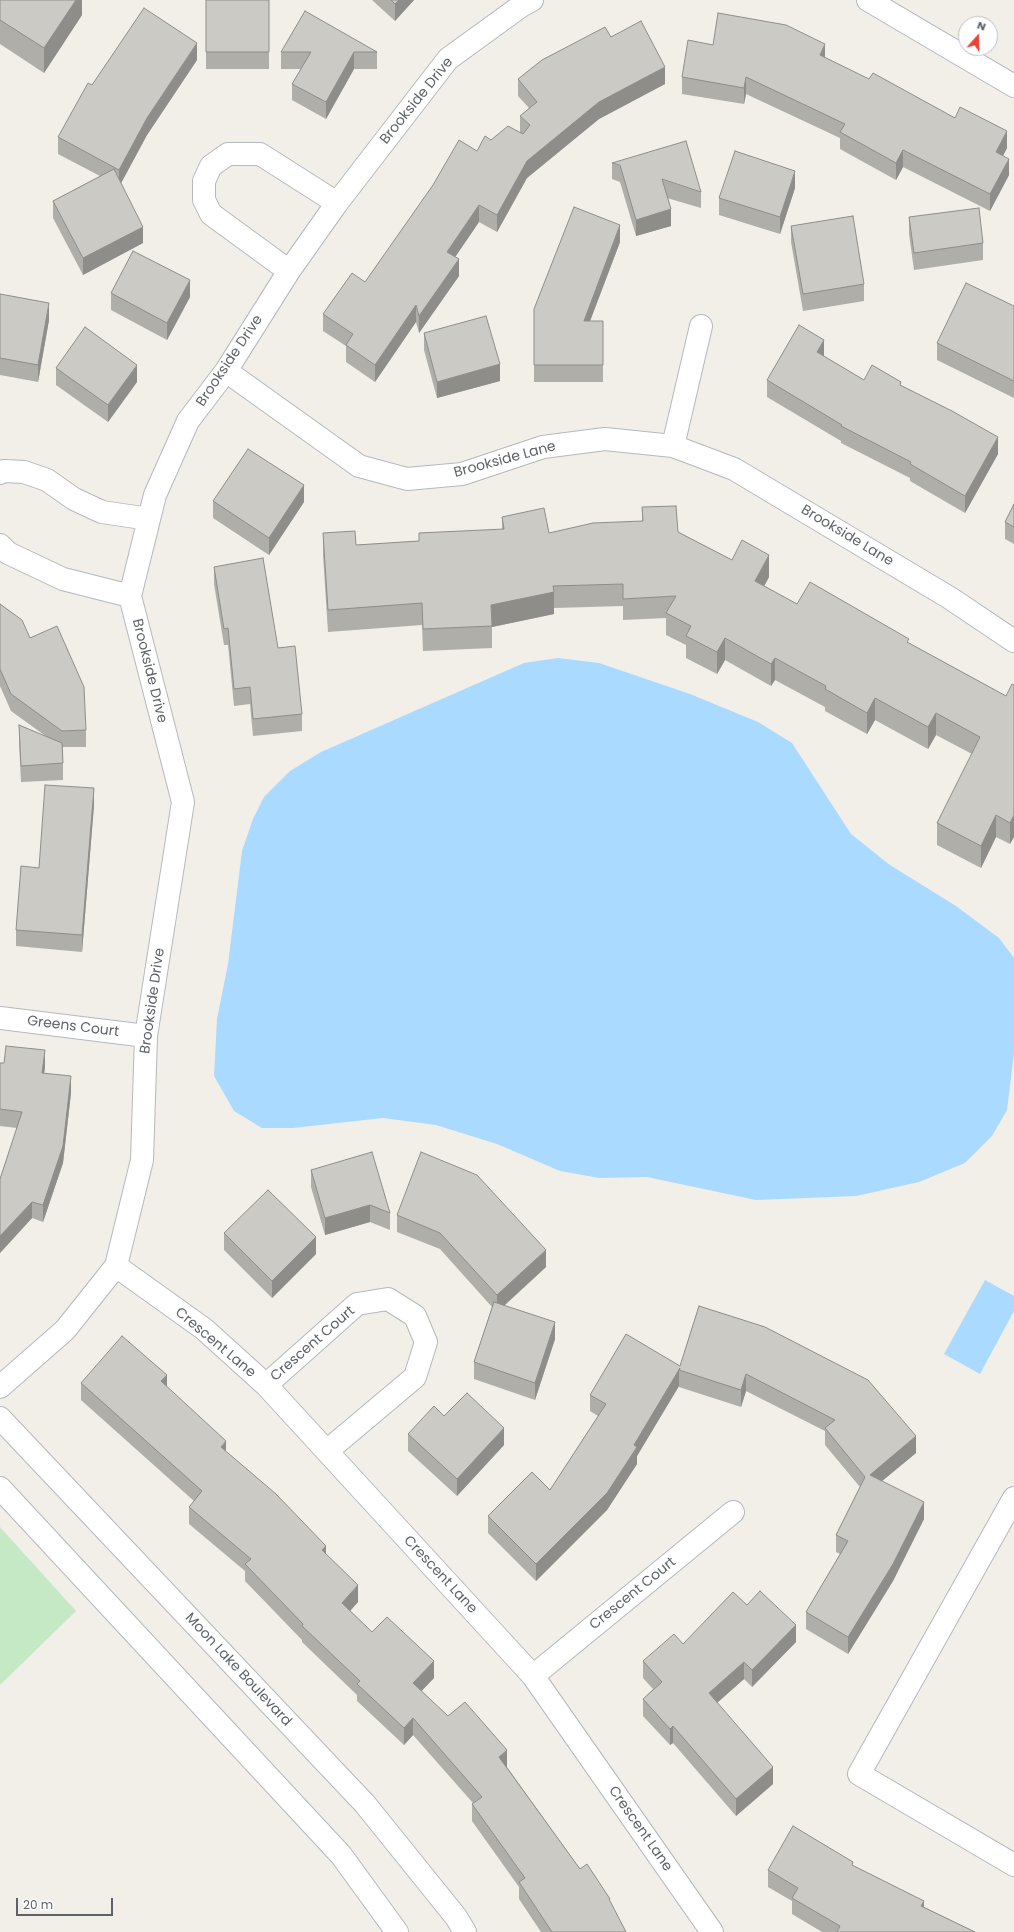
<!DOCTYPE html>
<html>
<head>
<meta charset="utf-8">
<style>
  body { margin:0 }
  #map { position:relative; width:1014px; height:1932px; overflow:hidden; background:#f1efe8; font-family:Poppins,sans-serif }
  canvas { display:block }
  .north { position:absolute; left:958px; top:16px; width:40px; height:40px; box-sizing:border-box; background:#fff; border:1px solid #bfc1c3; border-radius:50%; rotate:20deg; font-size:11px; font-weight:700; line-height:16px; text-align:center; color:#5f6368 }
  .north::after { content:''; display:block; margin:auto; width:14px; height:18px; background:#ea4335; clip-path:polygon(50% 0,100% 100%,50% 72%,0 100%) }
  .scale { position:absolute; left:16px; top:1898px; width:97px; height:18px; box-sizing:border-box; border:2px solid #5f6368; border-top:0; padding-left:5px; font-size:12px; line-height:14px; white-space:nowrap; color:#5f6368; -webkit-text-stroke:3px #fff; paint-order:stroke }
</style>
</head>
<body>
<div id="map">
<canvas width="1014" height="1932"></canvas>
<div class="north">N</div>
<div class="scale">20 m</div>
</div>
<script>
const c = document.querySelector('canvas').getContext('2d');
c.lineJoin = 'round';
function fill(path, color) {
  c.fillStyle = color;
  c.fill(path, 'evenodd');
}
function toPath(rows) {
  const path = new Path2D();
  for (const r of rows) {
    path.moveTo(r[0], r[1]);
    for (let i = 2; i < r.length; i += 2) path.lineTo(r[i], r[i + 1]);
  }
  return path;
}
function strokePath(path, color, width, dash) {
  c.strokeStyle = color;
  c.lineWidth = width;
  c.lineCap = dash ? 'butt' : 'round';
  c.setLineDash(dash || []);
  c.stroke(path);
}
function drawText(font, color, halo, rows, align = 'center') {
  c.font = font + ' Poppins,sans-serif';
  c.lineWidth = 3;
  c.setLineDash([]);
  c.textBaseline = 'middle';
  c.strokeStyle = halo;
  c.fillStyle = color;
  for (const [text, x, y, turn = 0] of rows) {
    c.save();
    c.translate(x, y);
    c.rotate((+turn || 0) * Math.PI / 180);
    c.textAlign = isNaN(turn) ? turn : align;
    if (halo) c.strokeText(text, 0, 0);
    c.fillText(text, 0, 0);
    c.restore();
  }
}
const green = toPath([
  [0,1527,76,1611,0,1685]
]);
const water = toPath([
  [558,658,599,663,690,694,758,722,792,743,851,834,890,865,956,906,999,938,1014,958,1014,1053,1007,1110,992,1136,965,1163,919,1182,856,1196,756,1200,647,1177,599,1178,560,1171,497,1144,436,1125,383,1118,293,1128,262,1128,234,1111,214,1076,217,1019,228,964,242,851,253,819,264,797,290,771,321,752,524,663],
  [985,1280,1014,1296,1014,1311,980,1374,944,1354]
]);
const minor = toPath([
  [868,0,1014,86],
  [289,271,211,214,204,200,204,181,211,166,228,154,260,154,337,203],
  [226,371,359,466,407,479,462,474,543,447,605,439,673,446,734,469,950,598,1014,641],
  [673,446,701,326],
  [0,473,4,471,24,472,47,480,74,499,102,512,149,519],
  [0,545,8,553,63,579,130,596,183,802,146,1036,142,1160,116,1266,65,1330,0,1387],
  [130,596,155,495,188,421,226,371,289,271,337,203,448,59,521,6,532,0],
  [0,1018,146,1036],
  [116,1266,204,1329,266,1385,533,1676,712,1932],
  [266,1385,357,1304,388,1299,415,1316,426,1342,415,1377,327,1451],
  [1014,1498,859,1774,1014,1865],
  [533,1676,733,1512]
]);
const tertiary = toPath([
  [0,1418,365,1804,456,1917,465,1932],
  [0,1488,341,1855,397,1932]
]);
const wall = toPath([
  [0,0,82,0,82,15,44,73,0,44],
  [206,0,269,0,269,69,206,69],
  [372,0,414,0,395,21],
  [611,37,665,84,599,119,527,178,497,232,479,222,455,257,459,276,419,333,416,322,375,382,346,362,346,346,323,331,323,314,365,282,477,151,491,140,520,132,520,116,529,108,518,96,518,79],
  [713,45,825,58,1007,148,1003,156,1009,175,990,211,903,167,896,180,840,149,840,138,746,94,744,104,682,94,682,77],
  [281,52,377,52,377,69,354,69,326,119,292,100,292,84,301,69,281,69],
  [197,60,147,135,121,183,143,243,83,275,53,218,53,201,100,176,58,154,58,137,92,85],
  [612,163,701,192,701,208,667,198,671,226,636,236,620,182,612,179],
  [795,188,780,234,719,215,719,198],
  [909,217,983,243,983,260,914,270,909,234],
  [791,226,864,284,864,301,803,311,791,242],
  [620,242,590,321,603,321,603,382,534,382,534,309],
  [111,293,190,297,167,340,111,310],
  [0,294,49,320,38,382,0,375],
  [1014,306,1014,398,937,360,937,343],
  [424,333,500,381,437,398,424,350],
  [824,356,864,380,901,386,998,454,965,513,910,481,910,478,841,443,841,441,767,397,767,380],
  [56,368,137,382,108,422,56,385],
  [213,501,304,502,269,555,213,518],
  [1014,504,1014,544,1005,539,1005,522],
  [642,507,678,532,732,560,769,577,764,586,797,604,909,643,1006,696,1014,685,1014,837,1010,844,996,837,981,868,937,845,937,823,972,754,936,735,928,749,875,720,867,734,825,711,825,707,775,680,771,686,725,660,717,674,686,658,686,645,666,635,666,618,623,620,623,606,554,608,554,614,492,627,492,648,423,651,422,625,328,632,323,555,323,533,356,545,419,541,419,533,502,530,502,517,549,533,642,521],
  [214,567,278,648,302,714,302,731,253,736,250,704,234,706,228,645,224,645,214,584],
  [0,604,30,638,86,730,86,747,63,747,63,780,21,782,19,742,19,725,47,737,11,711,0,686],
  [94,805,82,952,16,946,16,930,39,868],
  [0,1063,45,1067,44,1073,71,1093,63,1163,43,1222,32,1218,0,1253,0,1179,17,1128,0,1126],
  [311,1170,390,1213,390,1230,370,1222,325,1235,311,1187],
  [397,1215,546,1267,504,1306,555,1339,535,1400,474,1379,474,1362,492,1307,440,1249,397,1232],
  [224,1233,316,1254,272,1298,224,1250],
  [699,1306,916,1453,882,1481,924,1519,893,1581,848,1654,806,1629,806,1612,840,1554,836,1552,836,1535,860,1487,825,1445,825,1431,746,1391,741,1407,679,1387,679,1386,637,1456,637,1464,607,1510,536,1581,488,1533,488,1516,550,1490,598,1416,590,1411,590,1395,680,1366],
  [81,1383,167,1387,226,1452,326,1554,358,1602,350,1611,372,1632,434,1678,421,1691,448,1716,507,1767,580,1869,610,1902,626,1932,541,1932,519,1899,519,1887,472,1821,472,1804,473,1803,413,1735,404,1745,357,1701,357,1695,302,1642,302,1640,245,1581,245,1571,189,1524,189,1507,194,1501,81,1400],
  [444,1416,504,1445,457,1496,408,1451,408,1434],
  [747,1605,796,1642,752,1687,744,1679,717,1703,773,1784,736,1816,673,1743,670,1745,643,1716,643,1699,653,1689,643,1678,643,1661,683,1644],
  [853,1866,924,1907,975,1932,822,1932,792,1914,792,1901,768,1887,768,1870]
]);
const shadedWall = toPath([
  [76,0,82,0,82,15,44,73,44,48],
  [399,0,414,0,395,21,395,4],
  [197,43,197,60,147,135,119,187,119,170,147,118],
  [825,44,825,61,820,55],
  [354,52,354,69,326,119,326,102],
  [665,67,665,84,599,119,527,178,497,232,497,215,527,161,599,102],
  [746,77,746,94,744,104,744,88],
  [1007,131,1007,148,996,169,996,152],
  [903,150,903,167,896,180,896,163],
  [1009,159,1009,175,990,211,990,194],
  [795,171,795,188,780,234,780,217],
  [479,205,479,222,447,269,447,252],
  [671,209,671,226,636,236,636,220],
  [620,225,620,242,584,337,584,321],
  [143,227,143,243,83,275,83,258],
  [459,259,459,276,419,333,419,316],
  [190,280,190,297,167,340,167,323],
  [49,303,49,320,38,382,38,365],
  [416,305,416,322,375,382,375,365],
  [824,340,824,357,817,352],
  [500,364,500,381,437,398,437,382],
  [137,365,137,382,108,422,108,405],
  [998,437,998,454,965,513,965,496],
  [304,485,304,502,269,555,269,538],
  [769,555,769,577,755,603,755,581],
  [554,592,554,614,492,627,491,605],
  [725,638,725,660,717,674,717,652],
  [775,658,775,680,771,686,771,664],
  [875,698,875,720,867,734,867,713],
  [936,713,936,735,928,749,928,727],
  [94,788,94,805,82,952,82,935],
  [996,815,996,837,981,868,981,846],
  [1014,815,1014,837,1010,844,1010,823],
  [45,1050,45,1067,42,1090,42,1073],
  [71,1076,71,1093,63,1163,43,1222,43,1205],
  [32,1202,32,1218,0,1253,0,1236],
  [370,1205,370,1222,325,1235,325,1218],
  [316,1237,316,1254,272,1298,272,1281],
  [546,1250,546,1267,497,1312,497,1295],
  [555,1322,555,1339,535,1400,535,1383],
  [680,1368,679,1370,679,1386,637,1456,637,1464,607,1510,536,1581,536,1564,634,1445],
  [746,1374,746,1391,741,1407,741,1390],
  [167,1375,167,1392,161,1381],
  [504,1428,504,1445,457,1496,457,1479],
  [916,1436,916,1453,870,1491,870,1475],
  [226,1441,226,1458,221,1447],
  [924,1502,924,1519,893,1581,848,1654,848,1637],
  [326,1546,326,1563,322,1550],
  [358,1585,358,1602,342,1620,342,1603],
  [796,1625,796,1642,752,1687,752,1670],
  [434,1661,434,1678,413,1700,413,1683],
  [744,1662,744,1679,709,1710,709,1693],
  [413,1718,413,1735,404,1745,404,1728],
  [673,1726,673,1743,670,1745,670,1729],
  [507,1750,507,1767,499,1773,499,1757],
  [773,1767,773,1784,736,1816,736,1799],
  [924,1901,924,1918,921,1906]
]);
const building = toPath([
  [0,0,76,0,44,48,0,20,0,0],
  [206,0,269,0,269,52,206,52,206,0],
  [391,0,399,0,395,4,391,0],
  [144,8,197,43,147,118,119,170,58,137,88,83,92,85,144,8],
  [305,11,377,52,354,52,326,102,292,84,311,52,281,52,305,11],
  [718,13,786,25,825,44,820,55,869,79,873,73,955,118,960,107,1007,131,996,152,1009,159,990,194,903,150,896,163,840,132,845,124,746,77,744,88,682,77,688,40,713,45,718,13],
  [641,21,665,67,599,102,527,161,497,215,479,205,447,252,459,259,419,316,416,305,375,365,346,345,353,334,323,314,352,273,365,282,433,185,459,140,477,151,485,136,491,140,508,126,523,134,530,125,520,116,537,102,518,79,542,60,605,27,611,37,641,21],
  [686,141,701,192,662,179,671,209,636,220,620,165,612,163,686,141],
  [735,151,795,171,780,217,719,198,735,151],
  [114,169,143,227,83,258,53,201,114,169],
  [574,207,620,225,584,321,603,321,603,365,534,365,534,309,574,207],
  [979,208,983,243,914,253,909,217,979,208],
  [853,216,864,284,803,294,791,226,853,216],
  [133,251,190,280,167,323,111,293,133,251],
  [966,283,1014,306,1014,381,937,343,966,283],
  [0,294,49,303,38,365,0,358,0,294],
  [486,316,500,364,437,382,424,333,486,316],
  [799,325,824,340,817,352,864,380,872,365,901,382,900,385,952,411,998,437,965,496,910,464,911,462,841,426,842,425,767,380,799,325],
  [85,327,137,365,108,405,56,368,85,327],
  [248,449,304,485,269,538,213,501,248,449],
  [1014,504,1014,527,1005,522,1014,504],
  [676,506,678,532,732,560,742,540,769,555,755,581,797,604,810,582,909,639,907,642,1006,696,1012,684,1014,685,1014,815,1010,823,996,815,981,846,937,823,980,737,936,713,928,727,875,698,867,713,825,689,826,686,775,658,771,664,725,638,717,652,686,636,691,626,666,613,676,596,623,599,623,584,553,586,554,592,491,605,492,626,423,629,422,603,328,610,323,533,355,531,356,545,419,541,419,533,504,529,502,517,544,508,549,533,593,523,643,521,642,507,676,506],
  [263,558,278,648,295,646,302,714,253,719,250,687,234,689,228,628,224,629,214,567,263,558],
  [0,604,22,620,30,638,57,626,84,687,86,730,62,731,11,694,0,669,0,604],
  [19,725,62,743,63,763,21,766,19,725],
  [45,785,94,788,82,935,16,930,21,866,39,868,45,785],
  [6,1046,45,1050,42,1073,71,1076,63,1146,43,1205,32,1202,0,1236,0,1179,22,1112,0,1109,0,1063,4,1063,6,1046],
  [372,1152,390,1213,370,1205,325,1218,311,1170,372,1152],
  [421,1152,477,1175,546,1250,497,1295,440,1233,397,1215,421,1152],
  [268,1190,316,1237,272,1281,224,1233,268,1190],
  [494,1302,555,1322,535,1383,474,1362,494,1302],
  [699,1306,765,1327,868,1380,916,1436,870,1475,924,1502,893,1564,848,1637,806,1612,848,1541,836,1535,865,1477,825,1428,835,1420,746,1374,741,1390,679,1370,680,1368,634,1445,637,1447,607,1493,536,1564,488,1516,532,1472,550,1490,606,1404,590,1395,626,1334,680,1366,699,1306],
  [122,1336,167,1375,161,1381,226,1441,221,1447,276,1494,326,1546,322,1550,358,1585,342,1603,372,1632,387,1617,434,1661,413,1683,448,1716,465,1702,507,1750,499,1757,580,1869,587,1864,610,1899,609,1899,626,1932,552,1932,519,1882,525,1878,472,1804,482,1797,413,1718,404,1728,357,1684,360,1681,302,1626,303,1624,245,1564,251,1559,189,1507,202,1491,81,1383,122,1336],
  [467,1393,504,1428,457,1479,408,1434,434,1406,444,1416,467,1393],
  [760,1591,796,1625,752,1670,744,1662,709,1693,773,1767,736,1799,673,1726,670,1729,643,1699,662,1682,643,1661,674,1634,683,1644,733,1592,747,1605,760,1591],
  [793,1826,853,1862,852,1865,924,1901,921,1906,975,1932,837,1932,840,1926,792,1898,798,1888,768,1870,793,1826]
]);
const streetNames = [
  ["Brookside Drive",417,101,-51],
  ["Brookside Drive",230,361,-56],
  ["Brookside Lane",505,460,-15],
  ["Brookside Lane",847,536,31],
  ["Brookside Drive",149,671,76],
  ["Brookside Drive",153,1001,-82],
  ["Greens Court",73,1027,7],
  ["Crescent Lane",215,1343,40],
  ["Crescent Court",313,1344,-41],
  ["Crescent Lane",440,1575,47],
  ["Crescent Court",633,1594,-39],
  ["Moon Lake Boulevard",238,1670,47],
  ["Crescent Lane",640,1829,55]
];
fill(green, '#c5e8c5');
fill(water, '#aadaff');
strokePath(minor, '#b5b8bc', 24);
strokePath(tertiary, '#b5b8bc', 24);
strokePath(minor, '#fff', 22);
strokePath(tertiary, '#fff', 22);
fill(wall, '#afaea9');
fill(shadedWall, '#8f8d8a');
fill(building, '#cccac5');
strokePath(building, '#8f8d8a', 1);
drawText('14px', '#5f6368', '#fff', streetNames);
</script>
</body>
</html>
